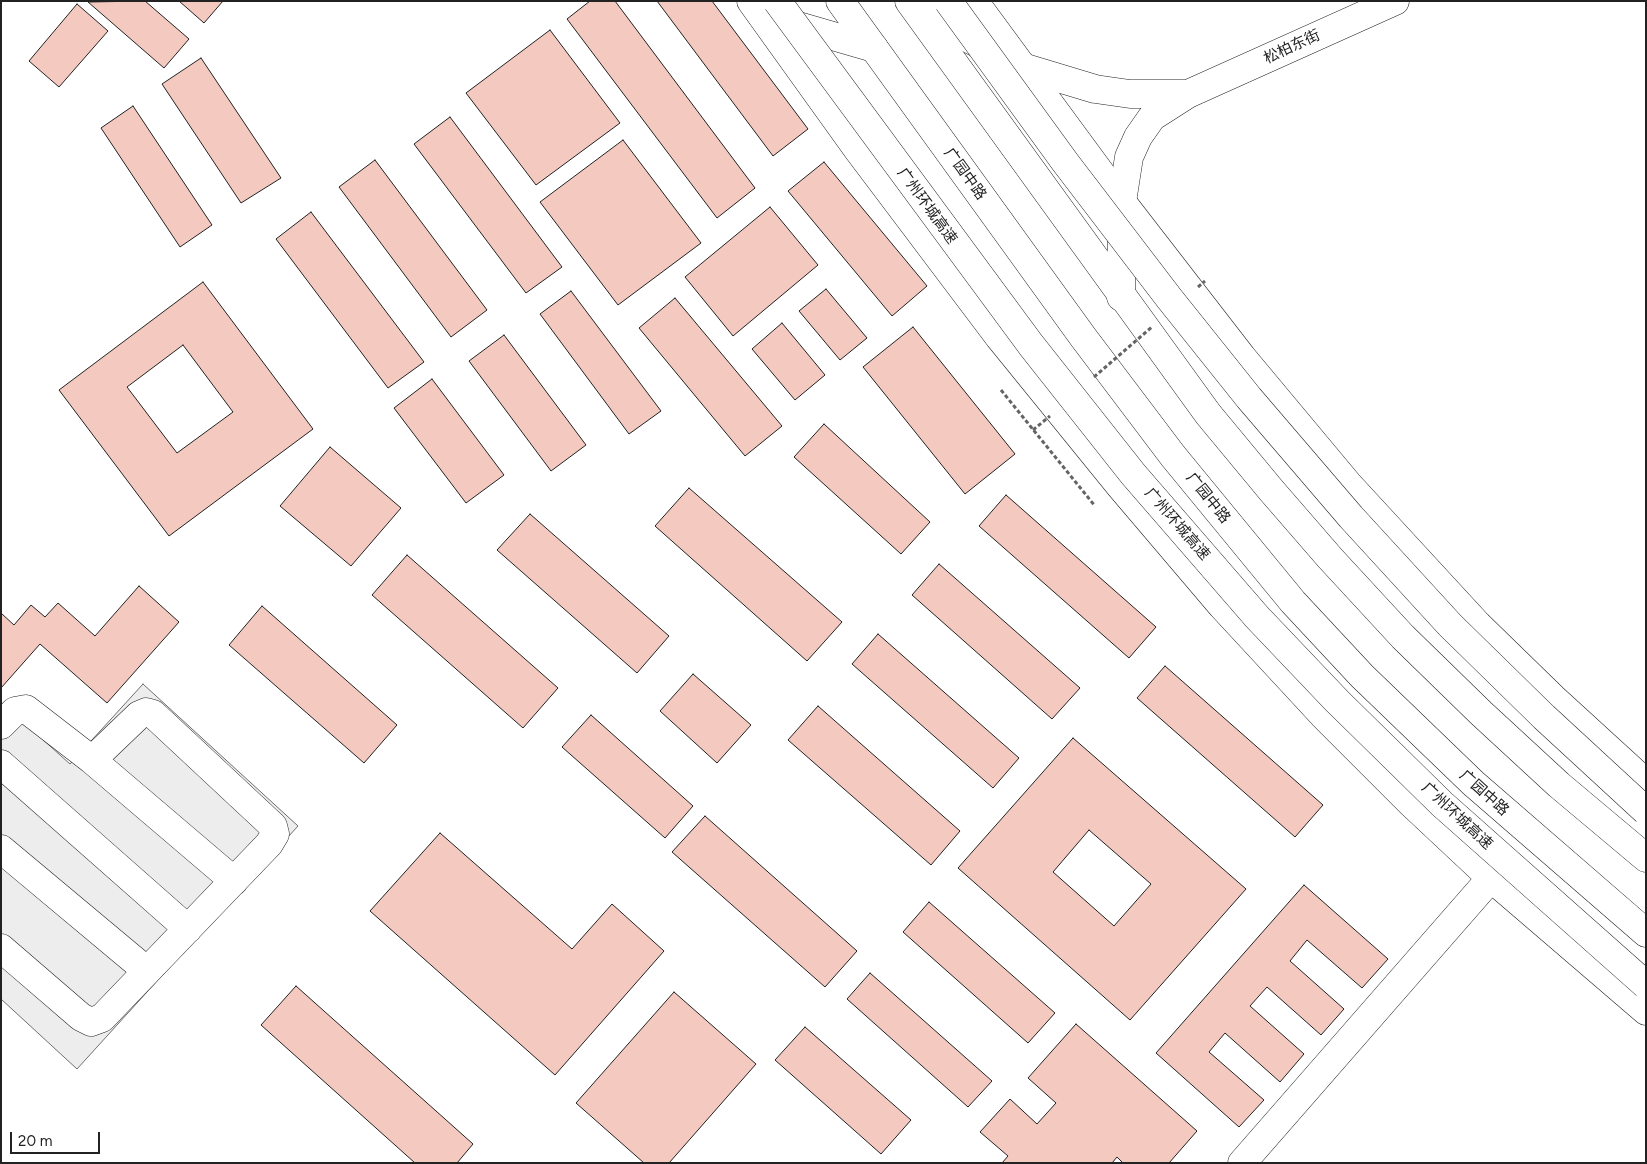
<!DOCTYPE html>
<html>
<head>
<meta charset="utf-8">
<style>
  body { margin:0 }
  #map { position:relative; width:1647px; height:1164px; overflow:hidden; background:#fff; font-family:Figtree,sans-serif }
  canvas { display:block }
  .frame { position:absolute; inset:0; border:2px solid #222; pointer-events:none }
  .scale { position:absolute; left:10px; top:1132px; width:90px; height:22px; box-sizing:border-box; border:2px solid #222; border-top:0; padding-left:6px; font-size:15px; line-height:18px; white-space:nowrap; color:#222; -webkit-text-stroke:4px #fff; paint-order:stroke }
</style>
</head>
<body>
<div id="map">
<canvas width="1647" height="1164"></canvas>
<div class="frame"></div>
<div class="scale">20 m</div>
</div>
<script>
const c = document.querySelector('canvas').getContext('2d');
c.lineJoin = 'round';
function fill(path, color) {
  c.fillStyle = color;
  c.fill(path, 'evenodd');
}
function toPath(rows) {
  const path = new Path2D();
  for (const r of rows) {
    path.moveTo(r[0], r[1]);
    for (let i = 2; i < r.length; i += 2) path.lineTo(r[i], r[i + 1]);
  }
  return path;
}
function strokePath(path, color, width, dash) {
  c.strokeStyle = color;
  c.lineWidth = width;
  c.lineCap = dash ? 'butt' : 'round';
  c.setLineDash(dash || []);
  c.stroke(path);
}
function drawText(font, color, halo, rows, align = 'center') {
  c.font = font + ' Figtree,"Noto Sans SC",sans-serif';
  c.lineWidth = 4;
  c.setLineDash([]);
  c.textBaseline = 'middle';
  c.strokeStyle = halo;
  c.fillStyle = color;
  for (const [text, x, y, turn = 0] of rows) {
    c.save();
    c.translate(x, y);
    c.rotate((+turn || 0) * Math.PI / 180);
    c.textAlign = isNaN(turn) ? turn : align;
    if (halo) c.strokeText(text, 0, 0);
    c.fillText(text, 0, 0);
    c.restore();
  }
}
const parking = toPath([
  [143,684,298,826,77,1069,1,999,1,702,70,764,143,684]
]);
const building = toPath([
  [145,1,189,39,164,68,88,2,145,1],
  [179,1,223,1,204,23,179,1],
  [590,1,615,1,755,188,717,218,567,19,590,1],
  [657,1,712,1,808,129,773,156,657,1],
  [77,4,108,31,59,87,29,61,77,4],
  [550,30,620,123,536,185,466,93,550,30],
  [201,58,281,178,241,203,162,84,201,58],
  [133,106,212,225,180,247,101,128,133,106],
  [450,117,562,267,526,293,414,144,450,117],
  [623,140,701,243,618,305,540,202,623,140],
  [375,160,487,310,451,337,339,187,375,160],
  [824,162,927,286,892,316,788,191,824,162],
  [770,207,818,265,733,336,685,277,770,207],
  [311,212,424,362,388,388,276,239,311,212],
  [203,282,313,429,169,536,59,390,203,282],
  [183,345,233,412,177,453,127,387,183,345],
  [826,289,867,338,840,360,799,311,826,289],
  [571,291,661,411,629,434,540,314,571,291],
  [675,298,782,426,745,456,639,328,675,298],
  [782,323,825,375,795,400,752,349,782,323],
  [913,327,1015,454,965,494,863,367,913,327],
  [504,335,586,445,551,471,469,361,504,335],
  [432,379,504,475,466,503,394,408,432,379],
  [824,424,930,522,901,554,794,457,824,424],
  [330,447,401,508,351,566,280,506,330,447],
  [689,488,842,622,807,661,655,526,689,488],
  [1006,495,1156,627,1129,658,979,526,1006,495],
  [530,514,669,636,637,673,497,550,530,514],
  [407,555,558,688,523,728,372,595,407,555],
  [939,564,1080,688,1052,719,912,595,939,564],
  [139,586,179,622,107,703,40,644,1,688,1,613,14,625,31,605,45,617,58,603,95,636,139,586],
  [262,606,397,725,364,763,229,645,262,606],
  [878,634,1019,758,993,788,852,664,878,634],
  [1165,666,1323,805,1295,837,1137,698,1165,666],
  [693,674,751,725,717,763,660,711,693,674],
  [818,706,960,831,931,865,788,740,818,706],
  [591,715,693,806,665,838,562,747,591,715],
  [1073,738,1246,889,1130,1020,958,868,1073,738],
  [1089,830,1151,884,1114,926,1053,872,1089,830],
  [705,816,857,951,825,987,672,852,705,816],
  [440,833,572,949,612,904,664,951,555,1075,370,911,440,833],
  [1304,885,1388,959,1362,988,1307,940,1290,961,1344,1009,1321,1035,1267,987,1250,1006,1304,1054,1280,1082,1225,1033,1209,1052,1264,1100,1239,1127,1156,1053,1304,885],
  [929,902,1055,1013,1028,1043,903,932,929,902],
  [870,973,992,1081,968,1107,847,999,870,973],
  [296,986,473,1144,457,1163,415,1163,261,1025,296,986],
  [674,992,756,1064,669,1163,644,1163,576,1103,674,992],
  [1076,1024,1197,1131,1169,1163,1123,1163,1117,1157,1112,1163,1002,1163,1008,1156,980,1132,1010,1099,1037,1124,1056,1103,1028,1078,1076,1024],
  [805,1027,911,1120,881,1154,775,1060,805,1027]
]);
const path = toPath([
  [1001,390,1095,506]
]);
const minor = toPath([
  [1022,67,1095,89,1130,94,1188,94],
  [1122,202,1129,157,1138,137,1152,117,1188,94,1395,1],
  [1,725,15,711,26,709,92,760,139,715,146,712,153,714,273,826,275,834,269,844,102,1018,91,1022,81,1017,1,948],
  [92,760,234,881],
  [1,764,188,929],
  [1,849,147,971],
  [1242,1163,1491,878]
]);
const major = toPath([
  [751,1,858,150,999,337,1120,486,1222,606,1323,715,1412,804,1491,878,1646,1011],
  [918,1,954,31,983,46],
  [974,1,1122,202,1242,357,1348,484,1478,625,1553,698,1646,783],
  [781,21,874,48],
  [1121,297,1122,221]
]);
const highway = toPath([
  [840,1,1083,337,1173,456,1293,602,1362,676,1473,783,1646,933],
  [909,1,1208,414,1271,490,1330,558,1403,637,1481,713,1559,785,1646,858]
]);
const pathBridge = toPath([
  [1198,287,1205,281],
  [1094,377,1153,326],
  [1033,430,1050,416]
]);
const highwayBridge = toPath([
  [777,1,1031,345,1133,474,1257,617,1337,701,1442,804,1646,985],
  [948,1,1065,162,1169,298,1249,398,1351,517,1450,625,1544,717,1646,811]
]);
const streetNames = [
  ["松柏东街",1292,47,-25],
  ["广园中路",965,174,54],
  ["广州环城高速",927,206,54],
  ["广园中路",1208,498,51],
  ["广州环城高速",1177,524,49],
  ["广园中路",1484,793,42],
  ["广州环城高速",1457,816,43]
];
fill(parking, '#ededed');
strokePath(parking, '#6f6f6f', 1);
fill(building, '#f3c9c0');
strokePath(building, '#222', 1);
strokePath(minor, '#222', 29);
strokePath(major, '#222', 29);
strokePath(highway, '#222', 29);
strokePath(path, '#646464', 3, [4, 2.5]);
strokePath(minor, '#fff', 28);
strokePath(major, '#fff', 28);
strokePath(highway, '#fff', 28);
strokePath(highwayBridge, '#222', 29, []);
strokePath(pathBridge, '#646464', 3, [4, 2.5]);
strokePath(highwayBridge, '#fff', 28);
drawText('15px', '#222', '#fff', streetNames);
</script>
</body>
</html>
